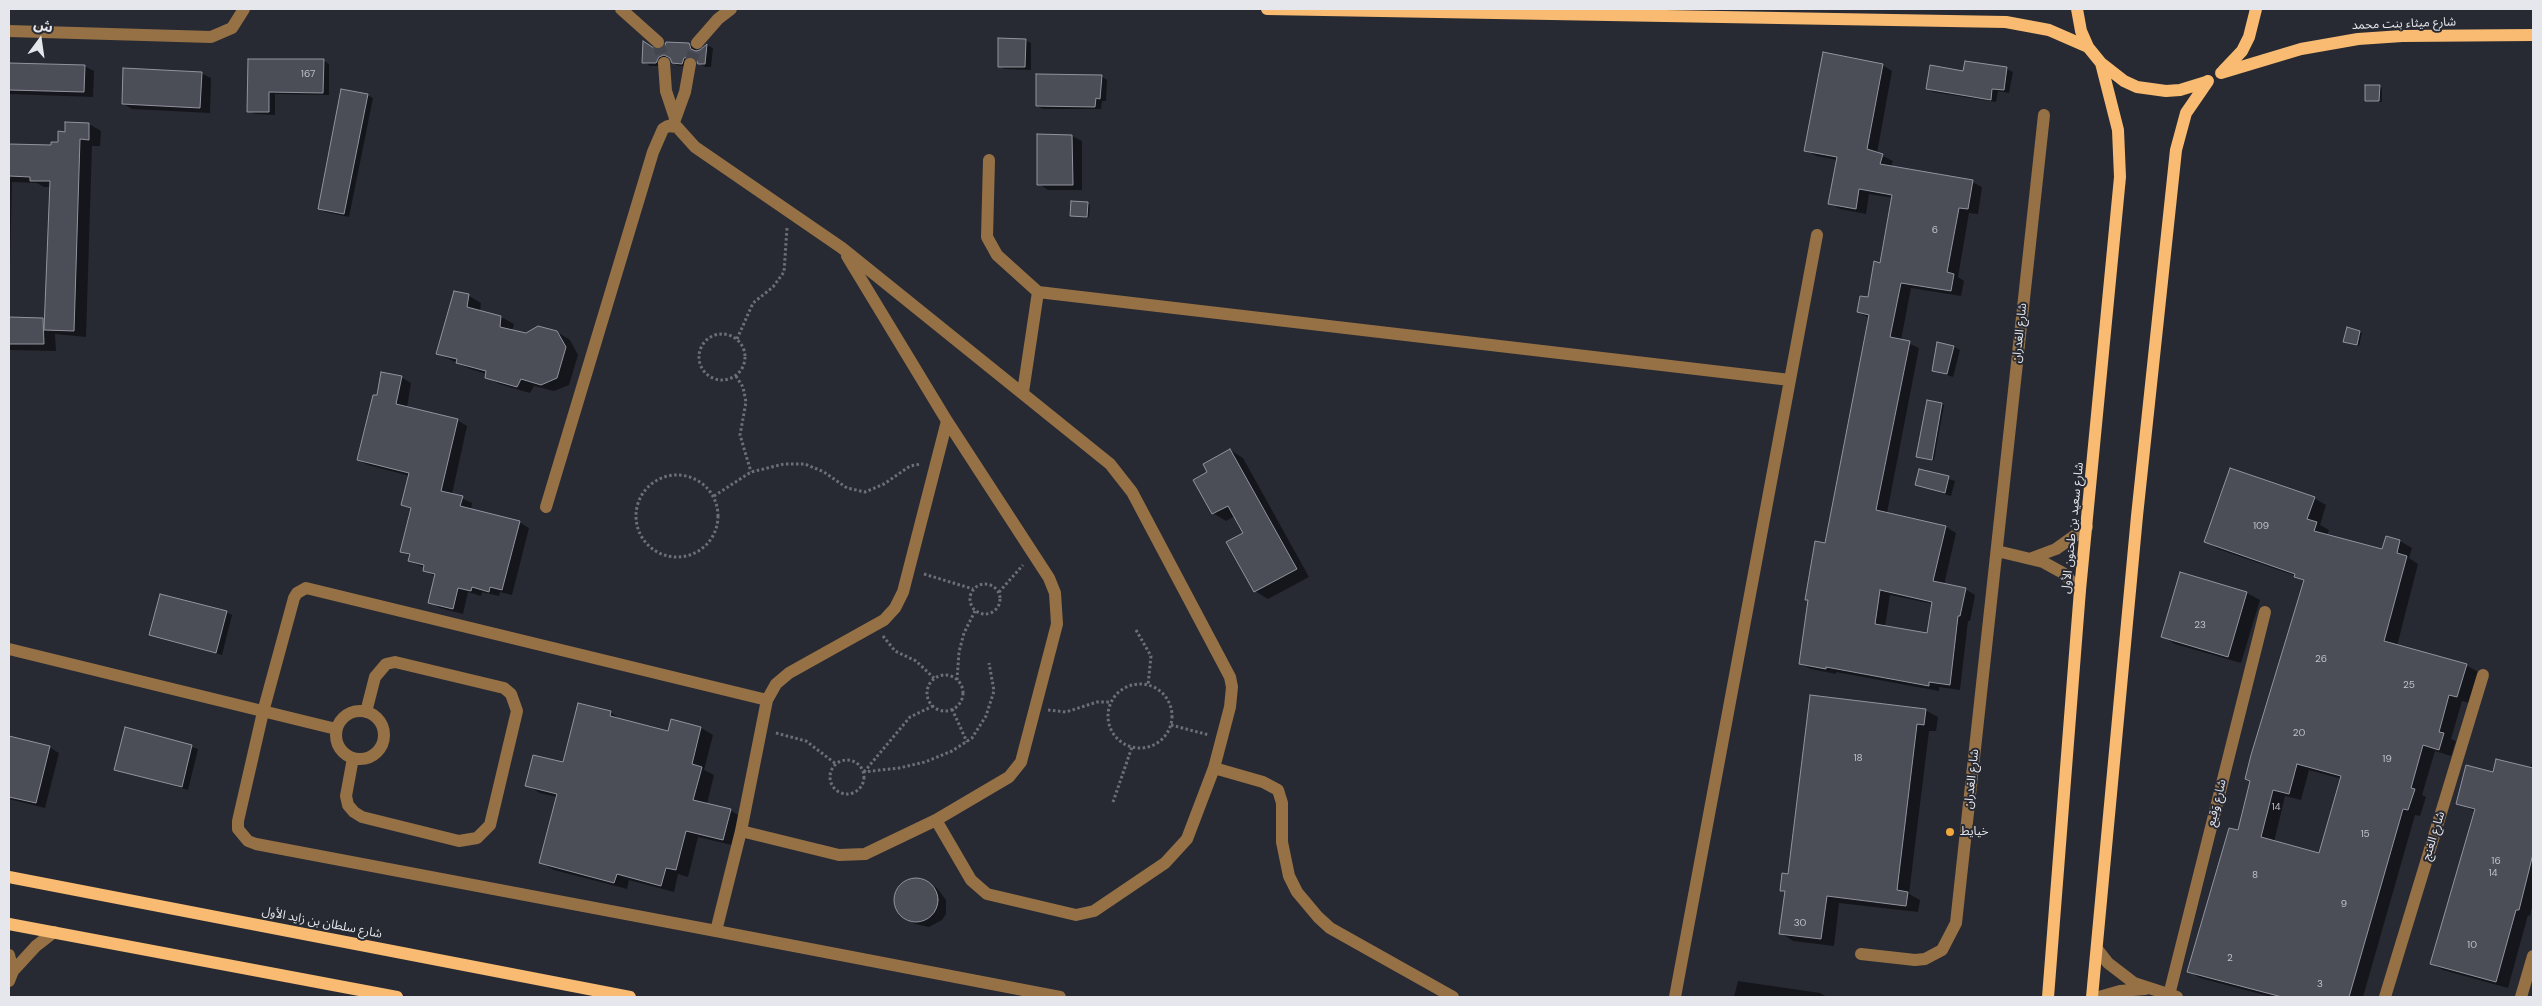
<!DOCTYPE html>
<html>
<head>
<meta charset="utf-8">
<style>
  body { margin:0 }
  #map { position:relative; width:2542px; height:1006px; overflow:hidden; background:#282a33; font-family:"DM Sans","Noto Sans Arabic",sans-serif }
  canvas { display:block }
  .frame { position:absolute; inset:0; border:10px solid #e5e7ed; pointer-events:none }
  .north { position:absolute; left:15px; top:15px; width:50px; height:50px; -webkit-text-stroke:4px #282a33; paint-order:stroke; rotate:14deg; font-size:14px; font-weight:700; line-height:20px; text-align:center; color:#e5e7ed }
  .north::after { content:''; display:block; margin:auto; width:18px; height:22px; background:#e5e7ed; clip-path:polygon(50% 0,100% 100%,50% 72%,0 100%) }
</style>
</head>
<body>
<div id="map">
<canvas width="2542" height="1006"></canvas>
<div class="frame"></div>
<div class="north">ش</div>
</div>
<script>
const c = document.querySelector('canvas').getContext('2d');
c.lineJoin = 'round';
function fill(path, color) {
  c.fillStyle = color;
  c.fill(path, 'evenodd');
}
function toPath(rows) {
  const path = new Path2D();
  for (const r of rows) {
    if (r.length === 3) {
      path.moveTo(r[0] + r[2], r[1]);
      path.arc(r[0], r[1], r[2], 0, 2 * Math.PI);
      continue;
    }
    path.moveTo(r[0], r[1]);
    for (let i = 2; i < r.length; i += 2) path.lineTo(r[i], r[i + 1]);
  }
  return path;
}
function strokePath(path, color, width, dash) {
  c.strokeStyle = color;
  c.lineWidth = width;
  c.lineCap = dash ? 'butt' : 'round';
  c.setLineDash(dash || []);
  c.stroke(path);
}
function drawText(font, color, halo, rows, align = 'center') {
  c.font = font + ' "DM Sans","Noto Sans Arabic",sans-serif';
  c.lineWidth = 4;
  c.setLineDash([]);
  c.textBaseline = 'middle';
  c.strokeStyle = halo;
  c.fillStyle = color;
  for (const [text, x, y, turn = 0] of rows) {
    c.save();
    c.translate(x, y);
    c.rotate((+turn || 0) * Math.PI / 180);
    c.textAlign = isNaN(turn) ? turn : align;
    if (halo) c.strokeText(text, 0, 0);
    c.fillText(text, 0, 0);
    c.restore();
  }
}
const shadow = toPath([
  [1025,40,1031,43,1031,70,1005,69,999,66],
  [689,44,695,48,697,52,707,45,713,48,711,67,705,67,699,63,697,59,690,61,688,66,680,66,673,63,672,57,665,60,662,66,650,66,644,62,657,51],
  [249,60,323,60,329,64,329,95,275,94,275,115,255,114,249,111],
  [9,64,84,66,94,71,93,97,9,94],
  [1882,65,1892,71,1877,153,1893,161,1891,167,1972,182,1982,187,1978,214,1969,213,1958,277,1964,281,1961,296,1911,288,1901,340,1919,348,1887,513,1946,527,1956,533,1944,585,1965,589,1975,595,1970,621,1968,621,1960,690,1939,687,1939,691,1836,672,1836,674,1811,669,1800,664,1809,601,1806,599,1826,544,1869,318,1858,312,1869,299,1881,264,1893,198,1869,194,1866,214,1840,209,1829,203,1837,160,1816,156,1806,150],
  [1890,595,1933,604,1928,634,1885,627],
  [2007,69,2013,72,2009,93,1998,91,1996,102,1933,92,1927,89,1964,73],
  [201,73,211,78,210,113,132,109,123,104],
  [1101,76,1107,80,1106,101,1102,101,1101,109,1043,109,1037,106],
  [2379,86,2382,88,2382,102,2367,100],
  [367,95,373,98,349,217,325,212,320,209],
  [89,124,101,131,100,146,92,146,86,337,55,334,56,351,9,350,9,318,42,319,46,321,51,187,44,187,37,183,12,182,9,308,9,145,52,146,59,144,66,133],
  [1038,136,1072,136,1082,141,1082,190,1048,190,1039,184],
  [1087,203,1090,205,1089,217,1072,215],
  [455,292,469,296,481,303,480,311,501,317,514,324,512,331,526,334,557,332,570,340,578,355,569,385,554,391,534,386,530,393,499,384,486,377,487,374,470,369,438,354],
  [2348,329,2362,333,2359,346,2347,343],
  [1954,347,1960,350,1953,377,1933,370],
  [401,377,411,383,407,408,457,420,467,426,452,494,472,503,471,510,519,522,529,528,512,595,500,592,499,596,482,592,481,596,468,592,463,614,440,608,430,602,436,577,424,570,425,568,409,561,411,556,401,551,412,510,403,505,410,476,368,465,358,460,378,397],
  [1942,404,1944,405,1934,460,1920,458],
  [1230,450,1243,458,1309,577,1268,599,1255,591,1228,543,1245,534,1235,516,1226,521,1213,513,1209,472],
  [1920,470,1955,481,1951,496,1916,485],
  [2314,498,2326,505,2320,525,2329,530,2327,536,2383,551,2387,538,2400,541,2412,548,2409,558,2418,564,2397,646,2466,665,2478,672,2469,703,2462,701,2451,739,2456,741,2451,756,2435,751,2422,795,2426,797,2420,816,2415,815,2363,997,2272,997,2200,978,2188,971,2239,832,2305,582,2296,576,2218,549,2205,542],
  [2309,770,2342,779,2320,855,2274,842,2285,796,2301,800],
  [2180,573,2247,593,2260,600,2241,663,2175,644,2162,636],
  [226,612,232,615,222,655,150,634],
  [1925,710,1938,717,1936,731,1929,731,1909,894,1920,900,1918,912,1839,903,1834,946,1793,941,1781,933,1786,893,1781,890,1789,875],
  [610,712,623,721,669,732,701,728,713,735,704,770,714,775,707,804,730,810,743,818,736,846,698,837,688,877,678,874,674,892,629,880,627,889,554,870,541,863,557,797,540,793,527,785,564,764],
  [126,729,198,749,188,790,115,769],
  [9,737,49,747,59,753,45,808,9,799],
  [2533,759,2533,903,2530,916,2528,915,2508,988,2443,970,2431,964,2476,812,2458,803,2494,774,2530,769],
  [913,879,927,882,937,888,946,900,946,914,942,920,929,927,915,924,905,918,896,907,896,892,900,886],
  [1738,981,1820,993,1827,997,1734,997]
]);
const building = toPath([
  [998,38,1026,39,1025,67,998,67,998,38],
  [643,41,657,50,664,48,666,42,689,43,691,49,696,51,700,50,707,44,705,64,698,64,696,58,691,56,684,58,682,64,672,63,670,58,664,55,659,57,656,63,642,63,643,41],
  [1823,52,1883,64,1867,149,1883,154,1880,164,1973,180,1968,209,1959,208,1947,272,1954,274,1951,291,1901,283,1890,337,1910,341,1876,510,1946,526,1933,581,1966,588,1960,616,1958,616,1950,685,1929,682,1929,686,1826,667,1826,669,1799,664,1808,600,1805,600,1815,541,1825,543,1869,315,1857,312,1860,296,1868,297,1874,261,1880,263,1892,195,1859,189,1856,209,1828,204,1837,157,1804,151,1823,52],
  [1880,590,1932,602,1927,633,1875,624,1880,590],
  [248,59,324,59,323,93,269,92,269,112,247,112,248,59],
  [1965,61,2007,67,2004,90,1992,89,1991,100,1926,89,1930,65,1963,71,1965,61],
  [9,63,85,65,84,92,9,90,9,63],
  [123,68,202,72,200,108,122,104,123,68],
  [1036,74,1102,75,1100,99,1096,98,1095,107,1036,106,1036,74],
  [2365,85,2380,85,2379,101,2365,101,2365,85],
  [341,89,368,94,344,214,318,209,341,89],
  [65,122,89,123,89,140,80,139,74,331,44,330,50,181,30,181,30,177,9,176,9,144,51,145,51,142,58,142,58,131,65,132,65,122],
  [1037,134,1072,135,1073,185,1037,185,1037,134],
  [1071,201,1088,202,1087,217,1070,216,1071,201],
  [454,291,469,294,467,307,501,316,500,327,526,333,538,326,557,331,566,347,557,378,541,385,521,379,517,387,485,378,486,371,456,363,457,359,436,354,454,291],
  [9,317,43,318,44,344,9,344,9,317],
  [2347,327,2360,331,2357,345,2343,342,2347,327],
  [1937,342,1954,346,1947,374,1932,371,1937,342],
  [381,372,402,376,396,404,458,419,441,491,463,496,460,506,520,521,502,590,490,587,489,592,472,587,471,591,458,588,453,609,428,603,435,574,423,571,424,565,408,561,410,554,400,552,411,508,401,505,409,473,357,460,373,395,377,395,381,372],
  [1927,400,1942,403,1932,460,1916,457,1927,400],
  [1230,449,1297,569,1254,592,1226,542,1243,533,1228,506,1212,514,1193,480,1207,472,1203,464,1230,449],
  [2230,468,2315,497,2307,519,2317,522,2314,531,2382,549,2386,536,2400,540,2397,553,2407,556,2384,641,2467,664,2457,697,2449,695,2439,732,2444,733,2439,750,2423,745,2411,788,2415,789,2408,810,2403,809,2349,997,2282,997,2187,972,2229,828,2238,830,2250,781,2245,779,2251,755,2304,580,2294,577,2295,574,2204,542,2230,468],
  [2297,764,2341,776,2319,853,2261,837,2273,790,2289,794,2297,764],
  [1919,469,1949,476,1945,493,1915,485,1919,469],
  [2180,572,2247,592,2228,657,2161,637,2180,572],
  [160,594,227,611,216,653,149,635,160,594],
  [1810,695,1926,709,1924,725,1917,724,1897,890,1908,892,1906,906,1827,896,1821,939,1779,934,1785,891,1780,891,1782,873,1788,874,1810,695],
  [578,703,611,711,610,716,668,731,671,719,701,727,692,764,702,767,693,800,731,809,723,840,686,831,676,870,666,868,661,886,617,874,614,883,539,863,557,794,525,786,533,755,563,762,578,703],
  [125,727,192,745,182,787,114,770,125,727],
  [9,736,50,746,36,803,9,797,9,736],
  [2496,759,2533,768,2533,854,2519,910,2516,910,2496,982,2430,964,2475,809,2456,804,2466,765,2493,772,2496,759],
  [916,900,22]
]);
const minorTunnel = toPath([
  [658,42,664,63],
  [690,64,697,43]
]);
const path = toPath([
  [722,357,23],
  [737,339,753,303,773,287,784,272,787,228],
  [736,376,743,387,746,402,740,435,751,472],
  [677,516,41],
  [714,496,751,472,784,464,805,464,824,472,847,488,865,492,884,484,910,466,921,464],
  [924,574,973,589],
  [985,599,15],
  [999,592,1023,565],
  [1136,630,1151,656,1148,685],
  [883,636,895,651,916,661,934,678],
  [945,693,18],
  [957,680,959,652,964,633,975,611],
  [1140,716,32],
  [952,709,967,742],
  [1048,710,1066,712,1097,702,1110,702],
  [1171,725,1209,735],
  [776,733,806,741,836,764],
  [847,777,17],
  [863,772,899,768,925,762,952,751,972,738,986,716,994,691,989,663],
  [864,772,910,717,933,706],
  [1113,802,1132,747]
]);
const minor = toPath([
  [621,9,658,42],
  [9,31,211,37,232,28,244,9],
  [697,43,718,19,731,9],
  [664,63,666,91,675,118],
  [673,125,685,92,690,64],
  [989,160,987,237,997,255,1038,292,1790,380],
  [1023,392,1038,292],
  [546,507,653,152,663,129,668,126,677,127,695,147,842,248,1110,464,1132,492,1230,677,1232,687,1230,707,1214,768,1187,839,1165,863,1094,911,1076,915,987,894,971,880,936,820],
  [1997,551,2043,562,2063,573,2080,590],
  [2032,558,2056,549,2087,527],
  [9,649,336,729],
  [767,700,306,588,297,593,294,598,263,712,238,821,238,829,248,841,256,844,716,931,741,831,767,700,776,684,789,673,884,620,895,608,903,592,947,421],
  [360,735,24],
  [353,758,346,796,348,805,354,812,362,817,459,841,477,838,490,825,517,711,511,694,504,688,395,662,386,664,375,677,366,712],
  [1214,768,1263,782,1278,790,1282,803,1282,842,1289,876,1297,892,1318,917,1330,928,1453,997],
  [741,831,839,855,865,854,936,820,1009,777,1021,762,1057,624,1055,593,1049,578,947,421,847,256],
  [716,931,1060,997],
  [2097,949,2108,963,2134,983,2177,997],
  [1861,954,1915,960,1925,959,1942,950,1956,923,2044,115],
  [9,955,13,971,9,981],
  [13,971,36,946,54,932],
  [2169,995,2265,612],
  [1675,997,1817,235],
  [2099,997,2120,991,2145,989],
  [2385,997,2483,675],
  [2521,997,2533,956]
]);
const major = toPath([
  [1267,9,2006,22,2049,30,2088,47],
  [2077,9,2081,31,2088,47,2101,63,2124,81,2137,87,2166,91,2180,90,2206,82],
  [2223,71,2242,51,2249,37,2256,9],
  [2221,73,2301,49,2358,39,2402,36,2533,35],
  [9,877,630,997],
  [9,924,397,997],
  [2048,997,2080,590,2120,177,2118,130,2101,63],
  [2092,997,2137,516,2176,150,2186,113,2208,81]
]);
const markers = [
  [1950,832,5,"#f1a63f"]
];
const numberNames = [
  ["167",308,74],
  ["6",1935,230],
  ["109",2261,526],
  ["23",2200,625],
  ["26",2321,659],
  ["25",2409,685],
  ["20",2299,733],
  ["18",1858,758],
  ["19",2387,759],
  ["14",2276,807],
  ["15",2365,834],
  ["16",2496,861],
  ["14",2493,873],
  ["8",2255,875],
  ["9",2344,904],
  ["30",1800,923],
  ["10",2472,945],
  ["2",2230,958],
  ["3",2320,984]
];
const streetNames = [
  ["شارع ميثاء بنت محمد",2404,24,-2],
  ["شارع الغدران",2020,333,-84],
  ["شارع سعيد بن طحنون الأول",2073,528,-84],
  ["شارع الغدران",1972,779,-84],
  ["شارع وَقيع",2217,803,-76],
  ["شارع الغنج",2434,836,-73],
  ["شارع سلطان بن زايد الأول",322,923,11]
];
const poiNames = [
  ["خيايط",1960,832]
];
fill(shadow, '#0007');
fill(building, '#4b4d57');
strokePath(building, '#91949f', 1);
strokePath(minorTunnel, '#44464f', 12, [12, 6]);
strokePath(path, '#6d6f77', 3, [2.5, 2.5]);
strokePath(minor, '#967145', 12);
strokePath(major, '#f8bb71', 12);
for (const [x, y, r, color] of markers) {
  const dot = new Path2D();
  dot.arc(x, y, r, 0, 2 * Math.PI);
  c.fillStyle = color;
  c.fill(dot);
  strokePath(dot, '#282a33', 2);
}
drawText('10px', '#bec0c8', null, numberNames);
drawText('12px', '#e5e7ed', '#282a33', streetNames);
drawText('12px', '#e5e7ed', '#282a33', poiNames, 'left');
</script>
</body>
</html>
